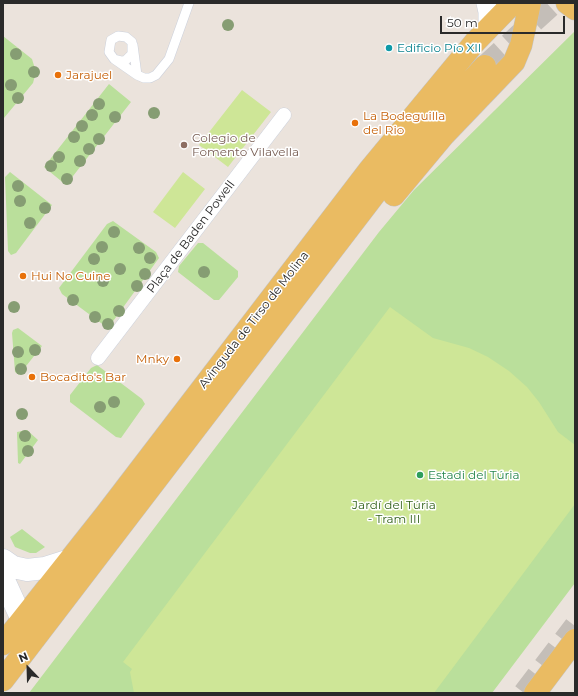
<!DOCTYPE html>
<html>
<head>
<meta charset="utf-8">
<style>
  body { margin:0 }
  #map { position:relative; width:578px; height:696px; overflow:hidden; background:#ebe3dc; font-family:Montserrat,sans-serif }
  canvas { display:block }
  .frame { position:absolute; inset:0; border:4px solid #2a2a2a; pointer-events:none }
  .north { position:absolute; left:8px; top:648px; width:40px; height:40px; -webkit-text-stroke:3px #fff; paint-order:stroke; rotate:337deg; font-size:11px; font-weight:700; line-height:16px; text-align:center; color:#2a2a2a }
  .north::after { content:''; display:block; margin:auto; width:14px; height:18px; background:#2a2a2a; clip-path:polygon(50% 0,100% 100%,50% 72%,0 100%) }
  .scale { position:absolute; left:440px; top:16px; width:125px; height:18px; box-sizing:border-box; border:2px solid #2a2a2a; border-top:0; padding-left:5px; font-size:12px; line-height:14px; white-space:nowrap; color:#2a2a2a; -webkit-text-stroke:3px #fff; paint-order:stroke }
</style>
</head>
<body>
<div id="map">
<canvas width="578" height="696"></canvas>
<div class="frame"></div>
<div class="north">N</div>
<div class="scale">50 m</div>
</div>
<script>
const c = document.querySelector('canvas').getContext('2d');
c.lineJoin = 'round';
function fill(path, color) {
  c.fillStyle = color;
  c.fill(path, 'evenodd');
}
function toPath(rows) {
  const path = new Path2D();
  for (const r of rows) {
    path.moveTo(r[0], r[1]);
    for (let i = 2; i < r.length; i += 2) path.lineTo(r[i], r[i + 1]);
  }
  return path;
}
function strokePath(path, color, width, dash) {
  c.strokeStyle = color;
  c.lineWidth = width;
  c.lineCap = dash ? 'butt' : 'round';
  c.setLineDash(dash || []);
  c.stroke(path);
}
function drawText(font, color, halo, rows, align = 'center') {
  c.font = font + ' Montserrat,sans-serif';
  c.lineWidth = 3;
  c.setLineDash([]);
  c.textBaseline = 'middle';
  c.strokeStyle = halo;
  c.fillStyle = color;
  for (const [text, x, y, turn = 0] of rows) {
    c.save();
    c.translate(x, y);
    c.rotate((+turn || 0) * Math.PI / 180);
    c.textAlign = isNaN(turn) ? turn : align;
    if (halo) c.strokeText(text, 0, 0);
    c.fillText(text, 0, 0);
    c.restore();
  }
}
const green = toPath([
  [575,31,575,583,492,693,29,693,379,232,414,190],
  [3,36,32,59,36,72,33,83,4,118],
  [109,84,131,102,66,185,44,167],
  [10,172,52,205,16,253,11,255,8,251,5,177],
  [113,221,156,252,159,258,111,324,105,326,62,294,59,288,107,224],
  [198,243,203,243,238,271,238,277,219,300,214,300,178,272,179,266],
  [18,328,42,346,19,375,15,372,12,333,13,330],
  [97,365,142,399,145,404,121,438,116,437,70,402,70,395,91,368],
  [27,430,38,440,20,464,18,463,17,432],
  [22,529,45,547,36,553,30,553,15,547,10,537]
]);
const pitch = toPath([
  [242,90,271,112,228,167,199,145],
  [183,172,205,189,175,228,153,212],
  [390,307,433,338,469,348,488,357,509,371,527,387,539,402,558,432,575,445,575,504,434,693,134,693,130,672,132,669,123,662]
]);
const primaryTunnel = toPath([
  [485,66,554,3],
  [524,693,575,626]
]);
const service = toPath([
  [114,59,122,61,126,60,132,54,132,42,126,37,118,36,111,40,109,52,114,59,137,75,133,45],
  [137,75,144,78,150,78,156,75,169,59,189,3]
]);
const pedestrian = toPath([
  [98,358,284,115]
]);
const minor = toPath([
  [486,3,488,12,488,28]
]);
const secondary = toPath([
  [3,560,13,567,27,570,45,568,67,561],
  [3,578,29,635]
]);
const primary = toPath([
  [567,3,575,9],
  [394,195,444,135,514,62,521,45,530,3],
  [3,644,106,514,370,169,475,42,513,3],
  [3,680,391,173,438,117,485,66],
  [535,693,575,640]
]);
const trees = [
  [228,25],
  [16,54],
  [34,72],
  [11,85],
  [18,98],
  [99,104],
  [154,113],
  [92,115],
  [115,117],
  [82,126],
  [74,137],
  [99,139],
  [89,149],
  [59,157],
  [80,161],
  [51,166],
  [67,179],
  [18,186],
  [20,201],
  [45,208],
  [30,223],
  [114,232],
  [102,247],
  [139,248],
  [150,258],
  [94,259],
  [120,269],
  [204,272],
  [145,274],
  [103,281],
  [137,286],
  [73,300],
  [14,307],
  [119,311],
  [95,317],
  [108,324],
  [35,350],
  [18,352],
  [21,369],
  [114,402],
  [100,407],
  [22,414],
  [25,436],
  [28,451]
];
const markers = [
  [389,48,4,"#0f9aa8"],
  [58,75,4,"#e8710a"],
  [355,123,4,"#e8710a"],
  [184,145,4,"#8d6e63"],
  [23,276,4,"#e8710a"],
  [177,359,4,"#e8710a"],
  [32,377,4,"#e8710a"],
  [420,475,4,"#2e9e5b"]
];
const cultureNames = [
  ["Edificio Pío XII",397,48]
];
const foodNames = [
  ["Jarajuel",66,75],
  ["La Bodeguilla",363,116],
  ["del Rio",363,130],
  ["Hui No Cuine",31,276],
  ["Mnky",169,359,"right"],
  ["Bocadito's Bar",40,377]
];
const educationNames = [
  ["Colegio de",192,138],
  ["Fomento Vilavella",192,152]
];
const streetNames = [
  ["Plaça de Baden Powell",191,237,-53],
  ["Avinguda de Tirso de Molina",254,320,-52]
];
const leisureNames = [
  ["Estadi del Túria",428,475]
];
const parkNames = [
  ["Jardí del Túria",394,505],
  ["- Tram III",394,519]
];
fill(green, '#badf9b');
fill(pitch, '#cee697');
strokePath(primaryTunnel, '#c4beb8', 22, [22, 11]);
strokePath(service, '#cbd0db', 10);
strokePath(pedestrian, '#cbd0db', 15);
strokePath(minor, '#cbd0db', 20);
strokePath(secondary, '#cbd0db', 23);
strokePath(primary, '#c3c3c3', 23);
strokePath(service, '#fff', 9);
strokePath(pedestrian, '#fff', 14);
strokePath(minor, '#fff', 19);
strokePath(secondary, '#fff', 22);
strokePath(primary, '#eabb62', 22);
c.fillStyle = '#869d73';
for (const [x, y] of trees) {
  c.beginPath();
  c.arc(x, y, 6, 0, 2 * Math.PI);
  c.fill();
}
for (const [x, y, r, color] of markers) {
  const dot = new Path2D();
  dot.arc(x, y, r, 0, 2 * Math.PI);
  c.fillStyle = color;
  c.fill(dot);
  strokePath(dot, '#fff', 1.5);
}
drawText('12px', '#0d838f', '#fff', cultureNames, 'left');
drawText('12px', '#c56008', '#fff', foodNames, 'left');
drawText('12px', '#785e54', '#fff', educationNames, 'left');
drawText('12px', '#2a2a2a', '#fff', streetNames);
drawText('12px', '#27864d', '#fff', leisureNames, 'left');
drawText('12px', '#34631d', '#fff', parkNames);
</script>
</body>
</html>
